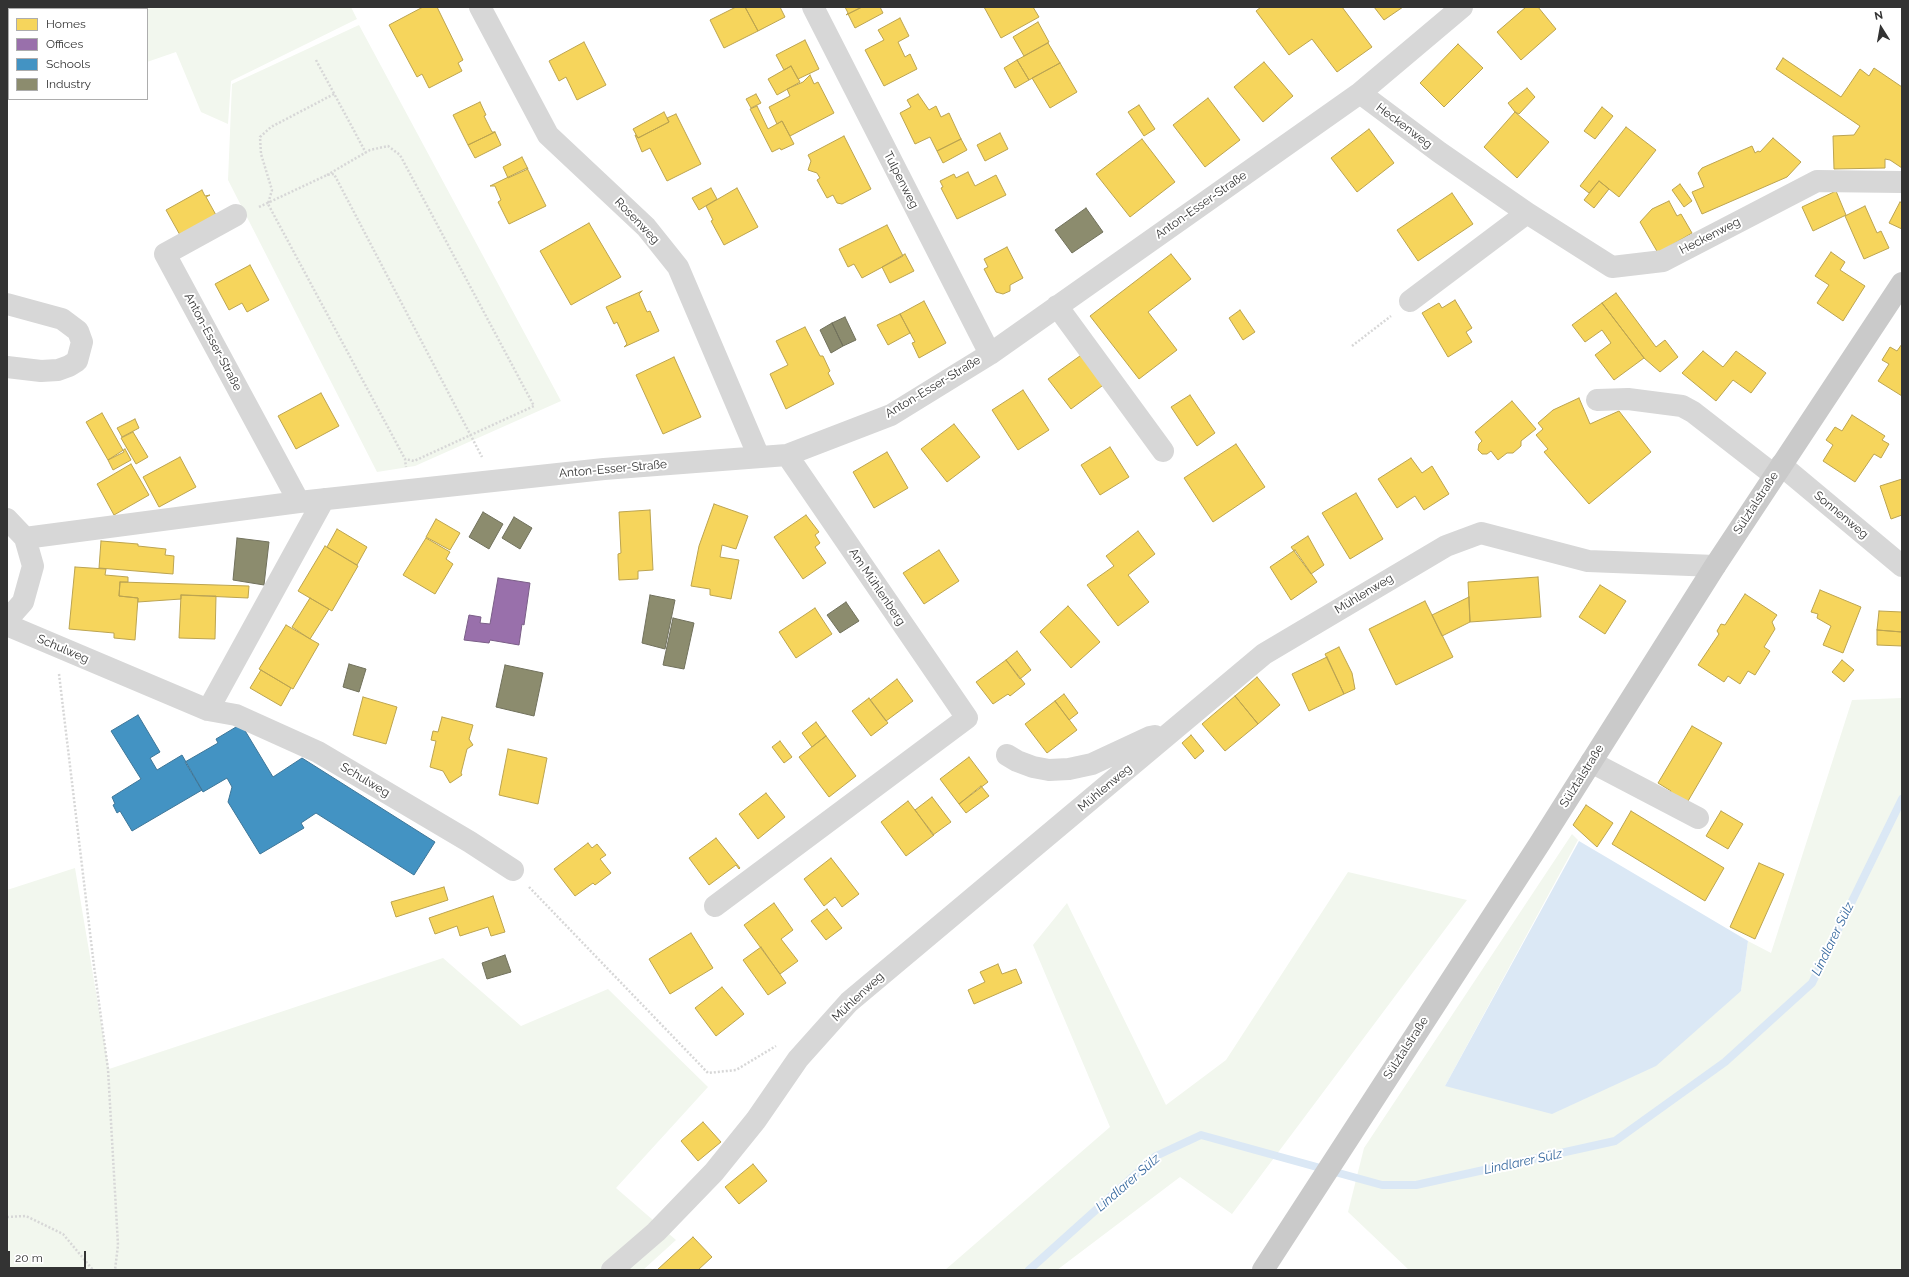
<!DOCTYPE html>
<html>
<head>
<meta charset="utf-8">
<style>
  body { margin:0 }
  #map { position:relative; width:1909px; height:1277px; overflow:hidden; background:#fff; font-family:Raleway,sans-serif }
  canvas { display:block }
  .frame { position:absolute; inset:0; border:8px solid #333; pointer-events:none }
  .legend { position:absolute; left:8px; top:8px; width:140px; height:92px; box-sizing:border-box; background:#fff; border:1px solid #adadad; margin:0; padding:5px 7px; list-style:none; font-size:12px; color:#333 }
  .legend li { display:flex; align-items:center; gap:8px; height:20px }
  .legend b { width:20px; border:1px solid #adadad }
  .north { position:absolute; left:1861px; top:8px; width:40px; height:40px; -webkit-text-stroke:3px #fff; paint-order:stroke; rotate:349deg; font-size:11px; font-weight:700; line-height:16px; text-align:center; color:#333 }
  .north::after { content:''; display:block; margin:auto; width:14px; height:18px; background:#333; clip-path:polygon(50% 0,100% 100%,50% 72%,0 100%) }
  .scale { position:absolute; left:8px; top:1251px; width:78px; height:18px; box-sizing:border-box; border:2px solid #333; border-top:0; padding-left:5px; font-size:12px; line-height:14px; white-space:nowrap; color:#333; -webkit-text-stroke:3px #fff; paint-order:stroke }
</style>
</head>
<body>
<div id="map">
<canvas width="1909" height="1277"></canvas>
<div class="frame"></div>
<ul class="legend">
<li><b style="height:11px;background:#f6d55c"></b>Homes</li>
<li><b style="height:11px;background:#9970ab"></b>Offices</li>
<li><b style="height:11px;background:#4393c3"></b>Schools</li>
<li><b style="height:11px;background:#8c8c6e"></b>Industry</li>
</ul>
<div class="north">N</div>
<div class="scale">20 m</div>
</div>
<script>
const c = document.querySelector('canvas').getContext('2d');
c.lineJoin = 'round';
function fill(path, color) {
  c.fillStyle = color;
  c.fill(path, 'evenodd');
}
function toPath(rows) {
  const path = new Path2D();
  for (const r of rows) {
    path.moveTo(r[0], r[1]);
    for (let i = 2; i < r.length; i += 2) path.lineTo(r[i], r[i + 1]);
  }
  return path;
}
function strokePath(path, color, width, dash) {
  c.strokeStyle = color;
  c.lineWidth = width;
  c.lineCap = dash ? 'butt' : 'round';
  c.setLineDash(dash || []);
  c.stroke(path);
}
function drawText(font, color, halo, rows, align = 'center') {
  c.font = font + ' Raleway,sans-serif';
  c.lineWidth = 4;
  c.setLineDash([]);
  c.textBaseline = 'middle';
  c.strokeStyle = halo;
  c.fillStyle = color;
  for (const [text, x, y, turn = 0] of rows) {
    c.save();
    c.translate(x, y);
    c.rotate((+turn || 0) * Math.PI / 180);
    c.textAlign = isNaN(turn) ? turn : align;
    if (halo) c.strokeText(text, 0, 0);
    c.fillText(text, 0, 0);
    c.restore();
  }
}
const green = toPath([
  [115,7,351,7,357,19,231,81,228,124,201,112,176,52,147,62,147,9,117,9],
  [359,25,561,401,415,466,377,472,228,180,232,84],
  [1902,698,1902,1270,1409,1270,1348,1212,1364,1148,1572,834,1578,840,1445,1086,1741,991,1748,941,1771,953,1852,700],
  [75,868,109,1069,443,958,521,1026,608,989,708,1087,616,1188,676,1240,643,1270,7,1270,7,890],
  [1348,872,1467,900,1232,1214,1180,1177,1057,1270,945,1270,1110,1127,1033,945,1067,903,1166,1105,1226,1060]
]);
const water = toPath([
  [1579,841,1748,941,1741,991,1656,1066,1552,1114,1445,1086]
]);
const homes = toPath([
  [423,7,437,7,463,60,458,63,462,71,429,88,422,74,417,77,389,25,423,7],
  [736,7,745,7,758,31,724,48,710,20,736,7],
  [745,7,780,7,785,17,758,31,745,7],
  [845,7,862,7,846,15,848,13,845,7],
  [862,7,880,7,883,13,855,28,848,14,862,7],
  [984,7,1033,7,1039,17,1001,38,984,7],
  [1261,7,1342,7,1372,47,1337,72,1312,39,1289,55,1256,11,1261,7],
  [1374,7,1403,7,1384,20,1374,7],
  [1526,7,1538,7,1556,29,1521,60,1497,32,1526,7],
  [900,18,909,36,898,42,905,57,910,54,917,69,884,86,865,50,884,40,878,30,900,18],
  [1038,22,1049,42,1024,56,1013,37,1038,22],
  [7,31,9,37,9,49,7,50,7,31],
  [805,40,819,69,798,79,791,66,784,70,776,55,805,40],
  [584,42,606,85,577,100,566,77,559,81,549,61,584,42],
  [1048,43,1060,63,1029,80,1017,60,1048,43],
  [1458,44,1483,68,1444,107,1420,83,1458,44],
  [1783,58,1841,97,1860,69,1869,76,1874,68,1902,87,1902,168,1890,160,1885,159,1885,168,1834,169,1833,136,1854,135,1860,126,1776,69,1783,58],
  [1017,60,1029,80,1015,88,1004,68,1017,60],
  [1264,62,1293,96,1263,122,1234,87,1264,62],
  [1060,63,1077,92,1050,108,1032,78,1060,63],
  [791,66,800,82,777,95,768,79,791,66],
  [810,75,814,84,818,82,834,113,790,136,782,121,777,124,769,107,790,96,787,89,803,82,810,75],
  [1527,88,1535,97,1519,114,1515,112,1508,103,1527,88],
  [756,94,761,103,751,108,746,99,756,94],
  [918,94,929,110,936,106,941,117,949,113,961,139,937,151,930,137,915,144,900,113,911,107,907,100,918,94],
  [1208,98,1240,140,1205,167,1173,125,1208,98],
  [480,102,486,115,484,116,492,132,495,132,468,145,453,115,480,102],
  [1139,105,1155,129,1144,136,1128,112,1139,105],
  [757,106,768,129,782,121,794,144,781,150,780,148,772,152,750,109,757,106],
  [1602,107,1613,116,1595,139,1584,131,1602,107],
  [664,112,669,122,638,138,633,129,664,112],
  [1515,112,1549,142,1517,178,1484,147,1515,112],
  [676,114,701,164,667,181,650,148,642,152,635,135,636,135,638,138,669,122,667,118,676,114],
  [1626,127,1656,150,1619,197,1599,181,1589,193,1580,186,1626,127],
  [1369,129,1394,163,1357,192,1331,158,1369,129],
  [495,132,501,145,475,158,468,145,495,132],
  [1000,133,1008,149,985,161,977,145,1000,133],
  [844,136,871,189,842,204,837,203,833,195,827,198,817,180,820,178,817,173,808,170,811,161,808,155,844,136],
  [1773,138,1801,162,1787,177,1702,214,1692,192,1704,187,1698,173,1702,168,1752,146,1755,153,1758,151,1760,152,1773,138],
  [961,139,967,150,943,163,937,151,961,139],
  [1142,139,1175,182,1130,217,1096,174,1142,139],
  [522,157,528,169,508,178,503,167,522,157],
  [527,168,546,206,509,224,498,202,501,200,495,186,490,186,527,168],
  [968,172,975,186,996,175,1006,195,957,219,941,188,943,187,940,181,954,174,956,178,968,172],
  [1599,181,1609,189,1594,208,1584,200,1599,181],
  [1680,184,1692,201,1684,207,1672,190,1680,184],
  [711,188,717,199,699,210,692,198,711,188],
  [737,188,758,227,724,245,711,221,713,220,706,206,737,188],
  [202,190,205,196,210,195,206,197,216,215,180,235,166,210,202,190],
  [1836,191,1846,215,1813,231,1802,207,1836,191],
  [1452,193,1473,224,1418,261,1397,230,1452,193],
  [1669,201,1677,216,1681,214,1692,233,1658,253,1640,222,1652,209,1669,201],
  [1900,202,1902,203,1902,229,1889,223,1900,202],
  [1865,206,1877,233,1881,231,1889,248,1864,259,1845,216,1865,206],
  [589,223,621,277,571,305,540,251,589,223],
  [887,225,903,256,862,278,854,264,848,267,839,249,887,225],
  [1007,247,1023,278,1010,285,1010,291,1003,294,996,292,984,269,988,267,984,259,1007,247],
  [1831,252,1845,262,1840,270,1865,286,1843,321,1817,303,1829,285,1815,276,1831,252],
  [905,254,914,271,890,283,882,267,905,254],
  [1171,254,1191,279,1148,312,1177,350,1139,379,1090,316,1171,254],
  [250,265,269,300,247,312,242,303,229,310,215,284,250,265],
  [642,291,639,294,647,312,650,311,659,331,624,347,627,344,617,322,614,324,606,307,642,291],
  [1616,293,1656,347,1665,340,1678,357,1660,372,1644,358,1602,303,1616,293],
  [1455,300,1472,328,1466,332,1472,342,1448,357,1422,313,1439,303,1442,308,1455,300],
  [924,301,946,343,919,358,912,343,915,342,900,314,924,301],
  [1602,303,1644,358,1614,380,1595,355,1611,343,1602,330,1585,342,1572,325,1602,303],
  [1240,310,1255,332,1243,340,1229,318,1240,310],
  [900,314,910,333,888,345,877,325,900,314],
  [805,327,820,356,823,356,830,371,828,373,834,384,786,409,770,374,788,365,776,341,805,327],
  [1902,344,1902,396,1878,381,1889,364,1882,360,1890,347,1897,351,1902,344],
  [1703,351,1723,367,1736,351,1766,373,1751,393,1733,380,1716,401,1682,373,1703,351],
  [1084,353,1106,383,1071,409,1048,379,1084,353],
  [674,357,701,417,663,434,636,375,674,357],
  [1023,390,1049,430,1018,450,992,410,1023,390],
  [321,393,339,426,296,449,278,416,321,393],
  [1190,395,1215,433,1197,446,1171,407,1190,395],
  [1579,398,1590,424,1619,411,1651,452,1589,504,1544,452,1548,449,1536,435,1543,429,1538,423,1553,410,1579,398],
  [1512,401,1536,429,1521,441,1521,446,1513,453,1507,453,1498,460,1491,451,1487,454,1482,454,1478,450,1479,444,1482,441,1475,432,1512,401],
  [102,413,124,452,108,460,86,422,102,413],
  [1852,415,1885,436,1882,440,1889,444,1881,458,1874,454,1855,482,1823,461,1833,445,1826,440,1835,427,1842,431,1852,415],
  [135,419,139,428,122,437,117,428,135,419],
  [954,424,980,457,947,482,921,449,954,424],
  [133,432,148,457,136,464,121,438,133,432],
  [1236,444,1265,487,1213,522,1184,478,1236,444],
  [1110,447,1129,477,1100,495,1081,465,1110,447],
  [125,449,131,460,113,470,108,460,125,449],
  [887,452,908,488,874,508,853,472,887,452],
  [180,457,196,487,159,507,143,477,180,457],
  [1411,458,1422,473,1432,466,1449,494,1424,510,1415,496,1397,508,1378,479,1411,458],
  [131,464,149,495,114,515,97,484,131,464],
  [1902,479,1902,515,1891,519,1880,486,1902,479],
  [1356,493,1383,539,1350,559,1322,513,1356,493],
  [714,504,748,516,736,549,722,545,720,557,739,560,731,599,710,595,710,589,691,586,699,546,714,504],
  [650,510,653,570,638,571,638,579,619,580,618,558,618,554,621,553,619,512,650,510],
  [806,515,819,532,815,535,820,543,815,547,826,563,803,579,774,537,806,515],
  [436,519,460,533,450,550,426,537,436,519],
  [337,529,367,547,357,565,327,547,337,529],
  [1138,531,1155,554,1128,575,1149,602,1118,626,1087,585,1114,566,1106,556,1138,531],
  [1308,536,1324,565,1311,574,1291,547,1308,536],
  [426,538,450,552,446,559,453,564,435,594,403,575,426,538],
  [101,541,138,544,138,546,166,549,165,555,174,556,173,574,99,568,101,541],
  [325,546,358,566,332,611,298,591,325,546],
  [939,550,959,581,924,604,903,573,939,550],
  [1295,550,1317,582,1291,600,1270,567,1295,550],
  [75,567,106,569,105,575,128,577,128,582,120,582,119,596,138,598,135,640,114,638,114,633,69,629,75,567],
  [1538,577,1541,617,1470,622,1468,582,1538,577],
  [120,582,249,586,248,598,181,595,181,599,138,602,138,598,119,596,120,582],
  [1600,585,1626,601,1605,634,1579,617,1600,585],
  [1820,590,1861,607,1843,653,1823,645,1831,626,1817,618,1818,614,1811,612,1820,590],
  [1745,594,1777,615,1772,622,1775,629,1764,647,1770,651,1755,675,1748,671,1740,684,1728,676,1724,682,1698,665,1719,634,1717,631,1721,624,1725,625,1745,594],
  [181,595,216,596,215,639,179,638,181,595],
  [1469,597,1470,622,1442,636,1432,615,1469,597],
  [310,598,329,609,310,639,292,627,310,598],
  [1425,601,1453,657,1396,685,1369,629,1425,601],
  [1068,606,1100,642,1071,668,1040,632,1068,606],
  [815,608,832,634,796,658,779,632,815,608],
  [1879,611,1902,612,1902,632,1877,630,1879,611],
  [286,625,319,644,293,689,259,669,286,625],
  [1877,630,1902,632,1902,646,1877,645,1877,630],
  [1339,647,1352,673,1355,689,1344,694,1325,654,1339,647],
  [1017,651,1031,670,1020,679,1006,660,1017,651],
  [1327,657,1344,694,1309,711,1292,674,1327,657],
  [1006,660,1025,684,1010,696,1008,694,993,704,976,682,1006,660],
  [1842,660,1854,670,1844,682,1832,672,1842,660],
  [261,670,291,688,281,706,250,688,261,670],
  [1257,677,1280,705,1258,724,1235,696,1257,677],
  [897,679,913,701,886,721,870,700,897,679],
  [1064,694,1078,713,1069,720,1055,701,1064,694],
  [1235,696,1258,724,1225,751,1202,724,1235,696],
  [363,697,397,707,386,744,353,735,363,697],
  [869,698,888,723,871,736,852,711,869,698],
  [1055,701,1077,730,1047,753,1025,724,1055,701],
  [442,717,473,725,469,739,473,745,467,749,461,773,462,775,450,783,443,771,430,767,436,741,431,740,433,731,438,732,442,717],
  [816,722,826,736,812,747,802,733,816,722],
  [1692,726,1722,743,1688,801,1668,796,1671,791,1658,783,1692,726],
  [1191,735,1204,751,1195,759,1182,743,1191,735],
  [826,736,856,776,829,797,799,757,826,736],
  [780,741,792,757,784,763,772,747,780,741],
  [508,749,547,758,538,804,499,795,508,749],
  [969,757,988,782,959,804,940,779,969,757],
  [981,786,989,796,966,813,959,804,981,786],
  [766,793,785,817,758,839,739,814,766,793],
  [932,797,951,822,933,835,915,810,932,797],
  [908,801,934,835,906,856,881,822,908,801],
  [1586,805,1613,823,1597,847,1573,825,1586,805],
  [1631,811,1724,868,1705,901,1612,844,1631,811],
  [1721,811,1743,824,1728,849,1706,836,1721,811],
  [716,838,740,868,739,869,736,865,709,885,689,858,716,838],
  [588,843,592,848,597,844,606,855,600,859,611,873,595,885,593,883,575,896,554,869,588,843],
  [831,858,859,894,842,907,835,897,824,906,804,879,831,858],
  [1759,863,1784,874,1755,939,1730,927,1759,863],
  [444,887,448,900,396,917,391,902,444,887],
  [493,896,505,932,491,936,488,927,460,936,457,926,435,934,429,918,493,896],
  [774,903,793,930,781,939,798,961,780,974,744,925,774,903],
  [827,909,842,928,826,940,811,921,827,909],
  [691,933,713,968,670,994,649,959,691,933],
  [761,947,786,983,768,995,743,960,761,947],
  [998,964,1002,974,1016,969,1022,983,974,1004,968,990,985,982,980,972,998,964],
  [722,987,744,1014,716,1036,695,1008,722,987],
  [703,1122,721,1142,698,1161,681,1141,703,1122],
  [753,1164,767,1181,739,1204,725,1187,753,1164],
  [693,1237,712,1257,698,1270,657,1270,693,1237]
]);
const offices = toPath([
  [498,578,530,583,524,625,522,624,519,645,490,640,489,643,464,640,469,615,481,617,480,623,490,624,498,578]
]);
const schools = toPath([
  [138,715,160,752,150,758,157,770,182,755,202,790,132,831,120,811,117,813,113,805,115,804,112,797,141,779,111,731,138,715],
  [241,724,273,777,302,758,435,842,414,875,316,813,301,823,304,828,260,854,228,802,232,787,227,778,203,792,185,762,218,743,216,739,241,724]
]);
const industry = toPath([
  [1086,208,1103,232,1072,253,1055,230,1086,208],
  [845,317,856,340,843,346,832,323,845,317],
  [832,323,843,346,831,353,820,330,832,323],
  [483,512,503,524,489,549,469,537,483,512],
  [514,517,532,528,520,549,502,538,514,517],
  [237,538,269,542,264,585,233,580,237,538],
  [650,595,675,600,665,649,642,643,650,595],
  [846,602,859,621,840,633,827,615,846,602],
  [673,618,694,623,684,669,663,665,673,618],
  [349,664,366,669,359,692,343,687,349,664],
  [505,665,543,673,534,716,496,707,505,665],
  [505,955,511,972,487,979,482,963,505,955]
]);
const stream = toPath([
  [1029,1270,1156,1156,1201,1135,1382,1185,1416,1185,1615,1141,1725,1062,1812,983,1902,799]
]);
const path = toPath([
  [316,60,366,153],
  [334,94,271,127,260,137,261,154,272,190,268,204,405,459,406,467],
  [327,175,370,150,388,146,400,155,534,406,414,461,405,459],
  [259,207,327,175,334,174,482,457],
  [1352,346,1391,316],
  [59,674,94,966,108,1069,118,1245,115,1270],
  [529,887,708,1073,736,1070,776,1046],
  [7,1217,26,1216,63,1234,93,1270]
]);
const minor = toPath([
  [480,7,548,135,646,227,678,267,759,457],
  [813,7,990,354],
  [1360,93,1439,152,1527,213,1612,267,1663,261,1817,181,1902,182],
  [236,215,165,254,299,502],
  [1410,301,1527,213],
  [7,304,62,319,78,331,82,342,77,361,69,366,58,370,41,371,7,367],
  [1057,306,1163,451],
  [1597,400,1628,399,1682,406,1693,412,1774,475],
  [1781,465,1902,566],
  [7,519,25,538,33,566,23,602,7,620],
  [25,538,299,502,604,469,787,455,891,415,990,354,1360,93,1462,7],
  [7,625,208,710,236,715,318,752,470,842,513,870],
  [208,710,324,499],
  [1007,755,1017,761,1033,767,1049,770,1069,769,1092,764,1150,737,1155,736],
  [1591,762,1698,818],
  [715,906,967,718,787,455],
  [612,1270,656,1232,714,1172,756,1120,798,1059,849,1002,1264,654,1446,546,1481,533,1588,561,1715,566]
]);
const major = toPath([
  [1263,1270,1540,843,1715,566,1902,283]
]);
const streetNames = [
  ["Heckenweg",1404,126,37],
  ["Tulpenweg",901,180,63],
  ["Anton-Esser-Straße",1201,205,-35],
  ["Rosenweg",637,221,46],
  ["Heckenweg",1710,236,-27],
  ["Anton-Esser-Straße",213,342,62],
  ["Anton-Esser-Straße",933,387,-31],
  ["Anton-Esser-Straße",613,469,-5],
  ["Sülztalstraße",1756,503,-57],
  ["Sonnenweg",1841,515,40],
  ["Am Mühlenberg",877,587,56],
  ["Mühlenweg",1364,594,-31],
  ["Schulweg",63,649,23],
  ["Sülztalstraße",1582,776,-58],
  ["Schulweg",365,780,31],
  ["Mühlenweg",1105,788,-40],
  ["Mühlenweg",858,997,-43],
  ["Sülztalstraße",1406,1048,-57]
];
const waterNames = [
  ["Lindlarer Sülz",1833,939,-64],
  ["Lindlarer Sülz",1523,1162,-12],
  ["Lindlarer Sülz",1128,1183,-41]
];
fill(green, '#f2f7ee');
fill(water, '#dbe8f5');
fill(homes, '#f6d55c');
strokePath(homes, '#bca450', 1);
fill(offices, '#9970ab');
strokePath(offices, '#7a5e87', 1);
fill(schools, '#4393c3');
strokePath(schools, '#3e7698', 1);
fill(industry, '#8c8c6e');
strokePath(industry, '#71715c', 1);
strokePath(stream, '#dbe8f5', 8);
strokePath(path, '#d7d7d7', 2.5, [2, 2]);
strokePath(minor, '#d7d7d7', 22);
strokePath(major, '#cacaca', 22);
drawText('12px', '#333', '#fff', streetNames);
drawText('italic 13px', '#37699f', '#fff', waterNames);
</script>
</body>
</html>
